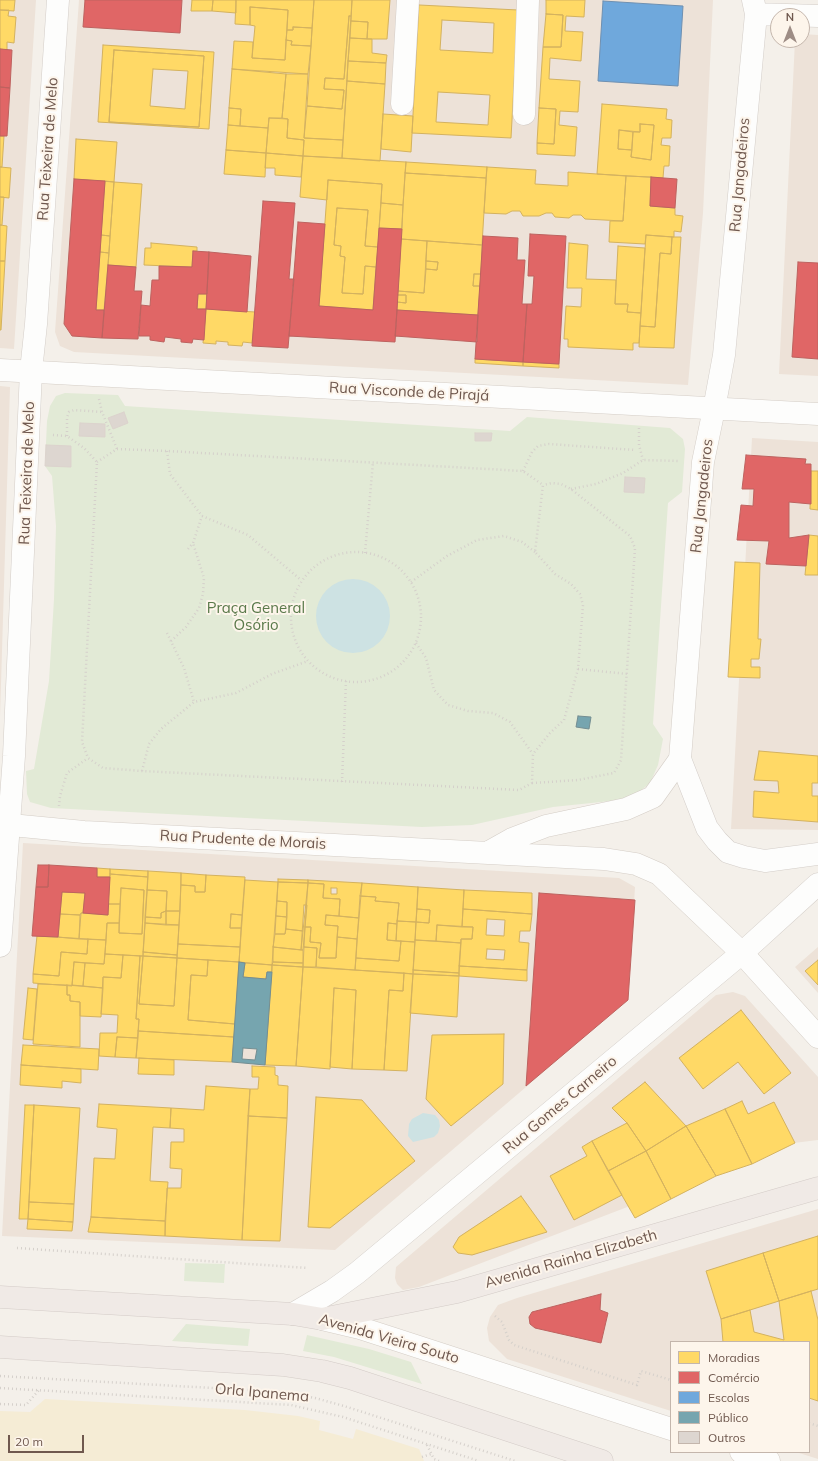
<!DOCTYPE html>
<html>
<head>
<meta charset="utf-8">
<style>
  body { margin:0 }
  #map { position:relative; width:818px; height:1461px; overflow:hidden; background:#f4f0ea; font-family:Mulish,sans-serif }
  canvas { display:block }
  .legend { position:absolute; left:670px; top:1341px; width:140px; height:112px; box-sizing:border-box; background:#fdf5eb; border:1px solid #c4b6ac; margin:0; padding:5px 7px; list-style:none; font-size:12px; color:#6f584e }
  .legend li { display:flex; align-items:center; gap:8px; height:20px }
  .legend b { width:20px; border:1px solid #c4b6ac }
  .north { position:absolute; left:770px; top:8px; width:40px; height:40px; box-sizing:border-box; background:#fdf5eb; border:1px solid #c4b6ac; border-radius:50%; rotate:0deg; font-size:11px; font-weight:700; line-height:16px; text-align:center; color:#6f584e }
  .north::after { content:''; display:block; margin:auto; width:14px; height:18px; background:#9e8d85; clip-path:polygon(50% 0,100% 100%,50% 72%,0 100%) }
  .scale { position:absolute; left:8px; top:1435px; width:76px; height:18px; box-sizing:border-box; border:2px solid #6f584e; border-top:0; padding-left:5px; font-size:12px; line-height:14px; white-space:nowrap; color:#6f584e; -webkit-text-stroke:3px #fdf5eb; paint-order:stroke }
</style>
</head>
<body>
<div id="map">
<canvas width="818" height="1461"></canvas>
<ul class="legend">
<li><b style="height:11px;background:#ffd966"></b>Moradias</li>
<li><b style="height:11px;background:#e06666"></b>Comércio</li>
<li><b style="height:11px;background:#6fa8dc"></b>Escolas</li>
<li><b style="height:11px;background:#76a5af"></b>Público</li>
<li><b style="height:11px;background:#ddd6d0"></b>Outros</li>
</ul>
<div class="north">N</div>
<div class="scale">20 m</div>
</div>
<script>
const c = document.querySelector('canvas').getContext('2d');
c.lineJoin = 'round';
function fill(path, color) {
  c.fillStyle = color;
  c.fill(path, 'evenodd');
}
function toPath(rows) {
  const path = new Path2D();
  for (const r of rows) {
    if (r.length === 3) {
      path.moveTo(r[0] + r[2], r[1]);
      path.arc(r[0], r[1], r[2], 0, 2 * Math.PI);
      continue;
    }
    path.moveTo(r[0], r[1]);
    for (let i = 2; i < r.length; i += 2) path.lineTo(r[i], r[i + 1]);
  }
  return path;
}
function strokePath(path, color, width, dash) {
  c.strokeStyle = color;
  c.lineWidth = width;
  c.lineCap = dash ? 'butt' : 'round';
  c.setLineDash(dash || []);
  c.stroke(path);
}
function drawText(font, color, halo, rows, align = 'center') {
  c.font = font + ' Mulish,sans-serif';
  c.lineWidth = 4;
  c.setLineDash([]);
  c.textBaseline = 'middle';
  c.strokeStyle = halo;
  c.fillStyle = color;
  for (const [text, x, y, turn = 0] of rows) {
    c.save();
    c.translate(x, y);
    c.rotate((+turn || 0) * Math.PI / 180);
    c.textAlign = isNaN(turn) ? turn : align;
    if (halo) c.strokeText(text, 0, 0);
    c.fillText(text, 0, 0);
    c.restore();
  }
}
const residential = toPath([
  [0,0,36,0,14,349,0,348],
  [79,0,713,0,703,213,688,385,74,352,60,346,55,332],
  [802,34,818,35,818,376,779,374,795,40,802,40],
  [0,386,10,387,0,717],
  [752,438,818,442,818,830,731,829],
  [23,843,619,878,635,887,628,1000,335,1250,2,1236],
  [818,947,818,993,795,967],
  [733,992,745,996,818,1077,818,1140,794,1143,419,1287,403,1290,397,1284,395,1278,396,1267,716,995],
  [818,1209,818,1459,796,1452,809,1452,809,1342,671,1342,671,1411,507,1359,489,1341,487,1328,490,1317,498,1305,517,1298]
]);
const green = toPath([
  [65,393,118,395,125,406,510,431,527,417,670,428,683,439,685,449,682,492,668,503,653,724,663,739,658,765,650,783,633,797,620,800,553,807,472,825,422,827,51,808,30,802,27,794,26,771,34,769,49,681,54,599,56,526,52,476,45,466,47,421,50,406,56,396],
  [185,1263,225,1264,224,1283,184,1281],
  [186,1324,250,1329,248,1346,172,1341],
  [307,1335,369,1349,411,1362,422,1384,334,1357,303,1351]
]);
const sand = toPath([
  [45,1399,245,1410,298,1416,320,1421,319,1430,353,1439,356,1429,419,1449,424,1461,0,1461,0,1411,30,1412]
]);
const water = toPath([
  [353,616,37],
  [423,1113,435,1115,439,1120,440,1126,438,1133,434,1137,413,1142,408,1136,409,1124,412,1119]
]);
const homes = toPath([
  [0,0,15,0,14,11,0,10,0,0],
  [192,0,213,0,212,11,191,11,192,0],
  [213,0,236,0,236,13,212,11,213,0],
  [236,0,314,0,312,28,293,27,293,30,287,30,288,10,250,7,250,25,235,24,236,0],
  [314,0,352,0,351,16,349,16,344,79,325,78,324,89,344,90,342,109,307,106,314,0],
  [352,0,390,0,387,39,367,39,368,22,351,21,352,0],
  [546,0,585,0,584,17,566,16,565,31,583,32,581,61,550,58,549,79,580,81,578,112,560,111,559,125,577,127,575,156,537,154,537,143,554,144,556,109,539,108,543,47,561,47,563,15,546,14,546,0],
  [419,5,518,10,511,138,412,133,419,5],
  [442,20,494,23,493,53,440,50,442,20],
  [438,92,490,95,488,125,436,122,438,92],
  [250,7,288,10,285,60,252,58,255,26,250,25,250,7],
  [0,10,9,10,8,16,16,17,14,43,7,42,7,50,0,49,0,10],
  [546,14,563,15,561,47,543,47,546,14],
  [349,16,351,16,343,140,304,138,307,106,342,109,344,90,324,89,325,78,344,79,349,16],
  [351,21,368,22,367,39,350,38,351,21],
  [293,27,312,28,311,46,291,45,292,41,286,40,287,30,293,30,293,27],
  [350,38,372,39,372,53,387,55,386,63,348,61,350,38],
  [286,40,292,41,291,45,311,46,308,74,232,69,234,41,253,42,252,58,285,60,286,40],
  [103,45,214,52,209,129,98,122,103,45],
  [114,50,204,56,199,127,109,122,114,50],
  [114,50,204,56,199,127,109,122,114,50],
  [153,69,188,71,185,109,150,106,153,69],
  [348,61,386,63,385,84,347,81,348,61],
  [232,69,286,74,282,118,269,118,268,128,240,126,241,109,229,108,232,69],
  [286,74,308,74,304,138,343,140,342,158,303,156,304,140,287,138,288,119,282,118,286,74],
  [347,81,385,84,380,161,342,158,347,81],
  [602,104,667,109,666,119,672,120,671,138,662,138,661,145,670,146,669,166,664,166,663,178,597,174,602,104],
  [640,124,654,125,651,160,631,157,632,150,618,149,619,130,640,132,640,124],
  [229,108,241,109,240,126,228,125,229,108],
  [539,108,556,109,554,144,537,143,539,108],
  [383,114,413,116,411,152,381,149,383,114],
  [269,118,288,119,287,138,304,140,303,156,266,153,269,118],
  [640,124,654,125,651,160,631,157,633,132,640,132,640,124],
  [228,125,268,128,266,153,226,150,228,125],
  [619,130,633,132,632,150,618,149,619,130],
  [0,136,4,136,2,167,0,167,0,136],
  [76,139,117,142,114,182,74,179,76,139],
  [226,150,266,153,265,177,224,174,226,150],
  [266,153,303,156,301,177,275,175,275,168,265,168,266,153],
  [303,156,406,162,403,205,381,203,382,184,328,180,327,200,300,197,303,156],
  [406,162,487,167,486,178,405,173,406,162],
  [0,167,11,168,9,198,0,197,0,167],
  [487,167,536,170,535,184,568,186,568,172,626,176,623,221,585,219,581,215,573,215,569,218,555,217,552,213,546,213,539,216,523,216,520,211,512,211,506,214,484,213,487,167],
  [405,173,486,178,482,245,401,239,405,173],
  [626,176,651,177,650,206,675,208,675,215,683,216,681,232,674,231,674,237,646,235,645,244,609,242,610,221,623,221,626,176],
  [328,180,382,184,378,247,365,246,368,210,337,208,334,245,341,246,340,256,345,257,342,293,363,294,365,266,376,267,373,310,319,306,328,180],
  [105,181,114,182,110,236,101,235,105,181],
  [114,182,142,184,136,267,108,265,114,182],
  [0,197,4,197,2,225,0,225,0,197],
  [381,203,403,205,402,229,379,228,381,203],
  [337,208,368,210,365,246,378,247,376,267,365,266,363,294,342,293,345,257,340,256,341,246,334,245,337,208],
  [0,225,7,226,5,261,0,261,0,225],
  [101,235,110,236,109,253,100,252,101,235],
  [646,235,672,237,671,254,660,253,655,327,640,326,646,235],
  [672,237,681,237,674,348,639,347,640,326,655,327,660,253,671,254,672,237],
  [401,239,427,241,424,293,398,291,401,239],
  [427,241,482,245,481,274,474,274,473,286,480,286,478,315,397,310,397,302,406,303,406,295,397,295,398,291,424,293,426,269,437,270,438,262,426,261,427,241],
  [151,243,197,247,197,251,193,251,192,267,144,265,145,248,151,248,151,243],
  [569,243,588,245,586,279,616,280,615,304,628,304,627,312,641,313,639,343,633,343,633,350,568,347,568,339,564,339,566,306,581,307,582,288,567,288,569,243],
  [618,246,645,248,641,313,627,312,628,304,615,304,618,246],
  [100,252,109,253,104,310,96,310,100,252],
  [0,261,5,261,1,330,0,330,0,261],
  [426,261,438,262,437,270,426,269,426,261],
  [474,274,481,274,480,286,473,286,474,274],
  [198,294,207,294,206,309,197,309,198,294],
  [397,295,406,295,406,303,397,302,397,295],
  [206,309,255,312,252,343,243,342,242,346,228,345,228,342,216,341,216,344,203,343,206,309],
  [475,359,523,362,523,366,475,363,475,359],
  [523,362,559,364,559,368,523,366,523,362],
  [811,471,818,471,818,510,810,509,811,471],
  [809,535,818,536,818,575,805,575,809,535],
  [735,562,760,563,758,639,761,639,759,659,751,659,751,667,760,667,760,678,728,677,735,562],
  [759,751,818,756,818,783,812,783,812,796,818,796,818,822,753,817,754,791,779,793,778,781,754,780,759,751],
  [97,868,110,869,110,877,97,877,97,868],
  [110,869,148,871,148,877,110,874,110,869],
  [148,871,181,873,180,911,166,911,167,891,147,890,148,871],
  [181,873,206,875,205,892,195,892,195,886,181,885,181,873],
  [110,874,148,877,143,956,105,954,107,923,119,923,119,933,142,934,144,890,121,888,120,904,108,904,110,874],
  [206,875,245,877,242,915,231,914,230,928,241,928,240,947,178,944,181,885,195,886,195,892,205,892,206,875],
  [278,879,308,880,308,883,278,882,278,879],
  [245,880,278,882,272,965,239,962,245,880],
  [308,880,362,883,359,918,339,916,340,899,323,898,324,884,308,883,308,880],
  [331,888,337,888,337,894,331,894,331,888],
  [278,882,308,883,303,931,286,929,287,902,277,901,278,882],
  [308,883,324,884,323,898,340,899,339,916,326,915,325,925,338,926,336,958,319,958,321,943,310,942,311,927,305,927,308,883],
  [362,883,418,887,416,922,397,921,399,903,375,901,376,897,360,896,362,883],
  [418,887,464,890,462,927,437,925,436,941,415,940,416,922,429,923,430,910,417,909,418,887],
  [121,888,144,890,142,934,119,933,121,888],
  [147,890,167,891,166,911,161,913,161,918,145,917,147,890],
  [464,890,532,893,532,914,463,909,464,890],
  [62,892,85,893,83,913,81,913,80,915,60,914,62,892],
  [360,896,376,897,375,901,399,903,397,924,388,923,387,940,401,941,399,961,356,958,360,896],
  [277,901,287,902,287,917,276,916,277,901],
  [108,904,120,904,119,923,107,923,106,940,79,939,81,913,108,915,108,904],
  [304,905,307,905,305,927,303,950,301,950,304,905],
  [417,909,430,910,429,923,416,922,417,909],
  [463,909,532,914,530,931,520,931,519,942,529,943,527,970,459,966,461,939,472,939,473,927,462,927,463,909],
  [487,919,505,920,504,936,486,935,487,919],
  [487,949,505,950,504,960,486,959,487,949],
  [166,911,180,911,179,925,166,925,166,911],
  [166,911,166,925,145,923,145,917,161,918,161,913,166,911],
  [60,914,80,915,79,939,58,937,60,914],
  [231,914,242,915,241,928,230,928,231,914],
  [326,915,359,918,357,939,337,937,338,926,325,925,326,915],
  [276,916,287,917,285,934,275,934,276,916],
  [397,921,416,922,415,942,396,941,397,921],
  [145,923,179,925,177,955,143,952,145,923],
  [388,923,397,924,396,941,387,940,388,923],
  [437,925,473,927,472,939,461,939,461,943,436,941,437,925],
  [305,927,311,927,310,942,321,943,319,958,336,958,337,937,357,939,355,970,316,967,317,948,304,947,305,927],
  [286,929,303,931,301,950,273,947,275,934,285,934,286,929],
  [37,936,88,939,87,954,61,952,59,976,33,974,37,936],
  [88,939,106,940,104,964,74,962,72,986,33,983,33,974,59,976,61,952,87,954,88,939],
  [415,940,461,943,459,973,413,970,415,940],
  [401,941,415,942,413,974,355,970,356,958,399,961,401,941],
  [178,944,240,947,239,962,177,958,178,944],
  [273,947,303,950,303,963,273,962,273,947],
  [304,947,317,948,316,967,303,967,304,947],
  [143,952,177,955,177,958,143,956,143,952],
  [105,954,123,955,121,978,103,977,103,988,83,986,85,963,104,964,105,954],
  [123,955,140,956,136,1019,139,1019,138,1038,117,1037,115,1057,99,1056,100,1033,117,1033,118,1015,101,1014,103,977,121,978,123,955],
  [140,956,143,956,139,1004,174,1006,177,958,208,960,207,976,191,975,188,1020,235,1024,234,1037,138,1031,139,1019,136,1019,140,956],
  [143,956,177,958,174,1006,139,1004,143,956],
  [208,960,239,962,235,1024,188,1020,191,975,207,976,208,960],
  [818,960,818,985,805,971,818,960],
  [74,962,85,963,83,986,72,985,74,962],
  [273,962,303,963,303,967,272,965,273,962],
  [245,963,272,965,272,972,267,972,266,979,243,977,245,963],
  [272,965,303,967,296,1066,265,1065,272,965],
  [459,966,527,970,527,981,459,976,459,966],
  [303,967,404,973,403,991,389,990,384,1070,352,1069,356,990,334,988,330,1069,296,1066,303,967],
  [413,970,459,973,459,976,413,974,413,970],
  [404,973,413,974,407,1071,384,1070,389,990,403,991,404,973],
  [413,974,459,976,457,1017,410,1013,413,974],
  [38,984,67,985,67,995,70,995,70,1001,80,1002,80,1047,33,1044,38,984],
  [67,985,103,988,101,1017,80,1016,80,1002,70,1001,70,995,67,995,67,985],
  [28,988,37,989,33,1040,23,1039,28,988],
  [334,988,356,990,352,1069,330,1067,334,988],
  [741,1010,791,1073,764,1094,738,1062,703,1089,679,1058,741,1010],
  [138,1031,234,1037,232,1062,136,1058,138,1031],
  [504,1034,503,1084,451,1126,426,1099,432,1035,504,1034],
  [117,1037,138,1038,136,1058,115,1057,117,1037],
  [23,1045,99,1049,98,1070,21,1065,23,1045],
  [139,1058,174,1060,174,1075,138,1074,139,1058],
  [21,1065,81,1069,81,1083,62,1081,62,1088,20,1085,21,1065],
  [252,1066,275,1067,275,1075,278,1076,278,1085,288,1086,287,1118,248,1116,250,1089,258,1089,259,1077,252,1077,252,1066],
  [645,1082,686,1126,646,1151,627,1123,612,1108,645,1082],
  [206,1086,250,1089,242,1240,165,1236,167,1188,181,1188,182,1169,170,1168,171,1142,184,1142,184,1129,170,1128,171,1108,204,1110,206,1086],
  [316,1097,362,1100,415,1161,330,1228,308,1227,316,1097],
  [742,1101,748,1114,774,1102,795,1143,752,1164,725,1109,742,1101],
  [99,1104,171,1108,170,1128,153,1127,150,1181,168,1182,165,1221,91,1217,94,1158,115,1159,117,1129,97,1127,99,1104],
  [25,1105,34,1105,28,1219,19,1219,25,1105],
  [34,1105,80,1108,74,1204,29,1202,34,1105],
  [725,1109,752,1164,716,1176,686,1126,725,1109],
  [248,1116,287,1118,280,1241,242,1240,248,1116],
  [627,1123,646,1151,608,1171,592,1141,627,1123],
  [686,1126,716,1176,671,1199,646,1151,686,1126],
  [592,1141,622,1195,574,1220,550,1176,587,1156,582,1147,592,1141],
  [646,1151,671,1199,635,1218,608,1171,646,1151],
  [521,1196,547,1232,472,1255,458,1253,453,1247,459,1237,521,1196],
  [29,1202,74,1204,73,1222,28,1219,29,1202],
  [91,1217,165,1221,165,1236,88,1232,91,1217],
  [28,1219,73,1222,72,1231,27,1229,28,1219],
  [818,1236,818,1289,779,1301,763,1253,818,1236],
  [763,1253,779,1301,721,1319,706,1271,763,1253],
  [811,1291,818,1320,818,1401,809,1398,809,1342,723,1342,721,1319,750,1310,754,1332,784,1340,779,1301,811,1291]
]);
const shops = toPath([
  [85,0,182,0,180,33,83,27,85,0],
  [0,49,12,50,10,88,0,87,0,49],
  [0,87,10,88,7,136,0,136,0,87],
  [651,177,677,179,675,208,650,206,651,177],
  [74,179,105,181,96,310,104,310,102,338,72,336,64,324,74,179],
  [263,201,295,203,289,279,294,279,288,348,252,346,263,201],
  [298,222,325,224,319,306,373,310,379,228,402,229,395,342,289,336,298,222],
  [530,234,566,236,559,364,523,362,527,304,532,304,534,276,528,276,530,234],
  [483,236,518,238,517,260,525,260,522,304,527,304,523,362,475,359,483,236],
  [193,251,209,252,207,294,198,294,197,309,206,309,204,340,193,339,192,343,181,342,181,339,165,337,164,342,150,340,150,336,139,336,141,305,150,306,152,280,159,280,159,266,192,267,193,251],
  [209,252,251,256,247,312,206,309,209,252],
  [798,262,818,263,818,359,792,357,798,262],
  [108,265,136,267,134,291,142,291,138,339,102,338,108,265],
  [397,310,478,315,477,342,395,336,397,310],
  [746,455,806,459,805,464,811,464,811,504,789,502,789,538,809,535,806,566,766,564,769,541,737,540,741,505,753,506,754,489,742,489,746,455],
  [38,865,49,865,48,887,36,887,38,865],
  [49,865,97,868,97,877,110,877,108,915,83,913,85,893,62,892,58,937,32,936,36,887,48,887,49,865],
  [539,893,635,900,628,1000,526,1086,539,893],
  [601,1294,600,1310,608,1313,601,1343,535,1328,530,1324,529,1317,532,1312,601,1294]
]);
const schools = toPath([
  [603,1,683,6,678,86,598,81,603,1]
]);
const public = toPath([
  [578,716,591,717,589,729,576,727,578,716],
  [239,962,245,963,243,977,266,979,267,972,272,972,265,1065,232,1062,239,962],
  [243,1048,257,1049,255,1060,242,1059,243,1048]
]);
const building = toPath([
  [124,412,128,423,113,429,108,418,124,412],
  [80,423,105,424,105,437,79,436,80,423],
  [475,433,492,433,491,441,475,441,475,433],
  [46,445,71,446,71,467,45,466,46,445],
  [625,477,645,478,644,493,624,492,625,477]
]);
const path = toPath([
  [99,399,102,412,117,449],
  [639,428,639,445,643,460],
  [53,435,67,436,84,448,97,462,82,742,88,758,103,768,142,771,519,790,532,783,533,754,550,733,564,720,578,669,583,605,580,594,571,584,555,574,535,552,543,485,523,471,167,451,117,449,97,462],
  [67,436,67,417,69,412,74,410,102,412],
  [167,451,170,474,202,516,248,535,301,580],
  [523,471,532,452,538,446,549,444,635,450],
  [571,489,596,484,623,473,643,460,679,461],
  [188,549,193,543,202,516],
  [356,617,65],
  [365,553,373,462],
  [411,582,447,556,477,540,504,536,522,542,535,552],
  [167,633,184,668,194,702],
  [171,641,186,627,199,608,203,594,204,578,193,543],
  [416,643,426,658,434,690,448,705,468,711,493,713,510,722,533,754],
  [578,669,628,674],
  [142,771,149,744,161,729,194,702,236,693,272,674,308,661],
  [342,782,346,681],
  [532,783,578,780,614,773,621,760,635,548,630,536,571,489,561,484,552,483,543,485],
  [59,806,60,796,67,773,88,758],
  [17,1248,308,1268],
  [495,1316,502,1322,509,1340,514,1345,637,1385,641,1371,671,1380],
  [0,1376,283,1392,315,1398,344,1406,515,1461],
  [0,1388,291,1405,343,1417,479,1461],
  [0,1404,26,1405,39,1390],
  [809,1423,818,1426],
  [427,1445,434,1459,439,1461],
  [422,1457,431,1454]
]);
const minor = toPath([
  [756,14,818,16],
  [402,104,408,0],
  [524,114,528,0],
  [714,409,724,355,756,14,753,0],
  [680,759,707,828,717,841,728,852,744,857,765,861,818,854],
  [0,946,14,756,31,371,36,324,58,0],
  [293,1314,332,1291,357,1273,742,953,818,884]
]);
const secondary = toPath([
  [0,370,818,414],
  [0,824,84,832,604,859,636,864,659,874,742,953,818,1037],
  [487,853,512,839,546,826,626,809,653,797,680,759,703,462,714,409],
  [322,1319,360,1328,391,1338,671,1429],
  [741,1452,769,1461]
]);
const trunk = toPath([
  [0,1297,293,1314,322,1319,457,1292,818,1188],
  [0,1347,283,1365,322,1371,350,1378,602,1461]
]);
const streetNames = [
  ["Rua Teixeira de Melo",48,149,-86],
  ["Rua Jangadeiros",740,175,-85],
  ["Rua Visconde de Pirajá",409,392,3],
  ["Rua Teixeira de Melo",27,473,-88],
  ["Rua Jangadeiros",702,496,-84],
  ["Rua Prudente de Morais",243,840,3],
  ["Rua Gomes Carneiro",560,1105,-40],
  ["Avenida Rainha Elizabeth",571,1259,-16],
  ["Avenida Vieira Souto",389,1339,16],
  ["Orla Ipanema",262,1393,5]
];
const parkNames = [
  ["Praça General",256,608],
  ["Osório",256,625]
];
fill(residential, '#ede2d8');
fill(green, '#e2ead6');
fill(sand, '#f5ecd5');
fill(water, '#cde2e3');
fill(homes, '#ffd966');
strokePath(homes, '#d4b25f', 1);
fill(shops, '#e06666');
strokePath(shops, '#be625f', 1);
fill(schools, '#6fa8dc');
strokePath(schools, '#6f90b1', 1);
fill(public, '#76a5af');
strokePath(public, '#748e92', 1);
fill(building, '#ddd6d0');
strokePath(building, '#dcd3cd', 1);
strokePath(minor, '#d3cdc8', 23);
strokePath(secondary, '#d4cdc6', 23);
strokePath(trunk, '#d3cbc7', 23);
strokePath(path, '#d5d0cb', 2.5, [1, 3]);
strokePath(minor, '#fdfdfc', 22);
strokePath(secondary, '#fdfdfc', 22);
strokePath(trunk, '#f0eae6', 22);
drawText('15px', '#6f584e', '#fdf5eb', streetNames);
drawText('15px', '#5a794a', '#fdf5eb', parkNames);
</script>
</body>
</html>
